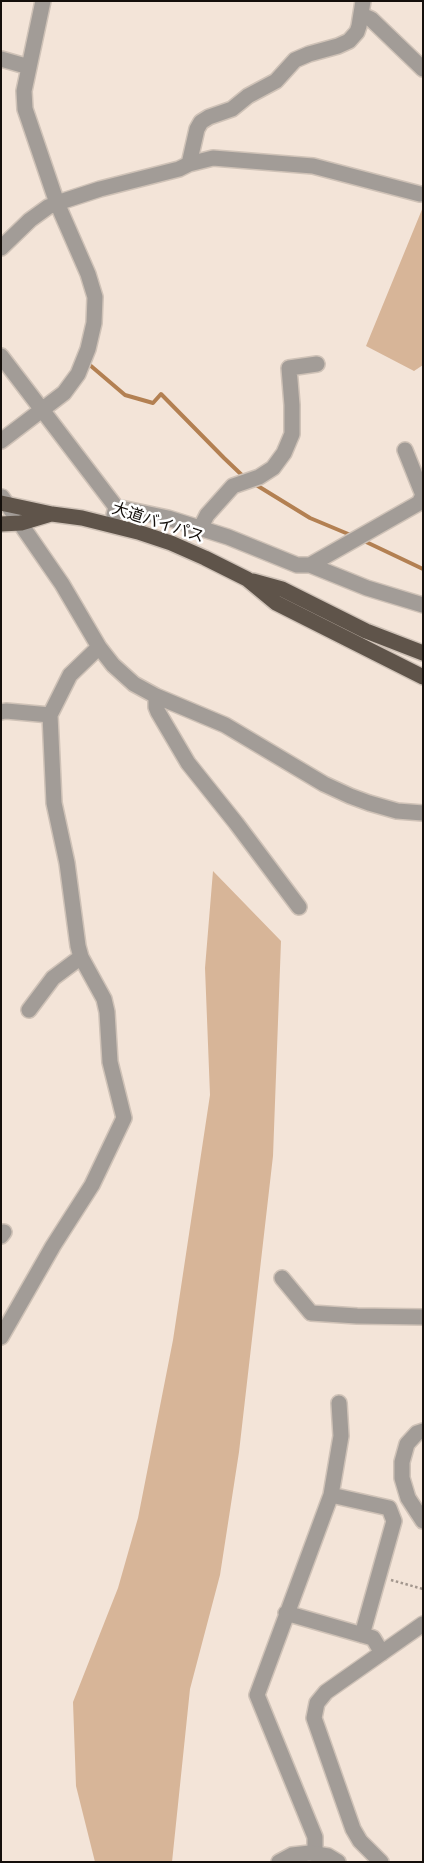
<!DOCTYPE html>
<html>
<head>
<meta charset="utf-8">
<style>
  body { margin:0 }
  #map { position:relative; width:424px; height:1863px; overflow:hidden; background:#f3e4d8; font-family:Rubik,sans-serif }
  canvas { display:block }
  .frame { position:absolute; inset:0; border:2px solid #140f0b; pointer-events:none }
</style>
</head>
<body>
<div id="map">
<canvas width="424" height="1863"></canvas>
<div class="frame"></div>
</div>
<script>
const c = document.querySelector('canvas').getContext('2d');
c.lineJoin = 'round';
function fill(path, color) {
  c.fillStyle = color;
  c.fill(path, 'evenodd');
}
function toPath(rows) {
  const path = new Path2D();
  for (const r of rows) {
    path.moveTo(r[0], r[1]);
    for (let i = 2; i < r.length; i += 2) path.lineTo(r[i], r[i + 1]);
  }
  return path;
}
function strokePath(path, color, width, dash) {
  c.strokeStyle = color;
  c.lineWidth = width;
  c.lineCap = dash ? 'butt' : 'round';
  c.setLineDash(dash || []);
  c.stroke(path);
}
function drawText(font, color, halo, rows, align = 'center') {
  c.font = font + ' Rubik,"Noto Sans JP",sans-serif';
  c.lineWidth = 5;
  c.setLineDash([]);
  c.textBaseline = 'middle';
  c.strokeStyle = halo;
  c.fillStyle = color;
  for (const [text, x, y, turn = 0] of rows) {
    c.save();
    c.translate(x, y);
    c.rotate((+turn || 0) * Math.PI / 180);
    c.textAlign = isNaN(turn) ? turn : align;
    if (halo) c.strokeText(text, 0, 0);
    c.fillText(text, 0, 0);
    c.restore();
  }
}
const green = toPath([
  [423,207,423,365,414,371,366,346],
  [213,871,281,941,273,1156,239,1452,220,1575,190,1689,172,1862,95,1862,76,1786,73,1702,118,1588,138,1518,173,1340,210,1095,205,968]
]);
const stream = toPath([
  [87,365,91,366,125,395,153,403,161,394,224,458,245,478],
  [253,483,310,518,353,536],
  [362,540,423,569]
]);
const path = toPath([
  [391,1580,423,1589]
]);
const minor = toPath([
  [362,15,371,19,423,69],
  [1,59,29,67],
  [189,164,197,129,201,122,209,117,232,109,248,96,276,81,295,60,309,54,338,46,349,41,357,32,359,26,363,1],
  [1,248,30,220,48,207,57,203,100,189,179,169,189,164,213,158,313,166,420,194],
  [1,356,116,507,114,515],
  [1,441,64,393,78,374,88,349,94,323,95,297,88,274,57,203,25,109,24,91,43,1],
  [2,497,62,584,99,647,113,665,134,684,156,696,225,725,324,784,350,796,369,803,397,811,423,813],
  [116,507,168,518,228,537,297,565,310,565,419,503,423,495,405,450],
  [201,527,207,515,233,486,259,477,273,468,284,453,292,434,292,405,289,368,317,364],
  [310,565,367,588,423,605],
  [156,696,156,707,158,712,188,763,236,823,299,907],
  [1,712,6,711,50,715],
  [29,1010,53,978,81,957],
  [1,1236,4,1232],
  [282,1278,311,1313,357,1316,423,1317],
  [1,1337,53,1246,92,1185,124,1118,110,1062,107,1012,104,999,81,957,78,946,67,863,54,803,50,715,70,675,99,647],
  [423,1431,417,1433,407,1444,402,1462,402,1478,408,1498,423,1521],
  [331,1495,389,1508,394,1521,362,1635],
  [286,1613,373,1638,382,1653],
  [315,1853,315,1837,257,1695,331,1495,341,1436,339,1403],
  [381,1862,360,1841,353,1829,314,1718,317,1703,326,1692,423,1624]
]);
const tertiary = toPath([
  [279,1862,292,1855,310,1853,328,1856,338,1862]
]);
const trunk = toPath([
  [1,503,52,514,82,518,138,532,171,543,205,558,247,579,276,603,423,677],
  [1,524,21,523,51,514],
  [253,581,282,589,366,631,423,653]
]);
const streetNames = [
  ["大道バイパス",158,523,18]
];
fill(green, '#d7b598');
strokePath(stream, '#b38052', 4);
strokePath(minor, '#cfc2b7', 18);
strokePath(tertiary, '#cfc2b7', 18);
strokePath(trunk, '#cfc2b7', 18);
strokePath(path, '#a3978e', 2.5, [2.5, 2.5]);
strokePath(minor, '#a29c97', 15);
strokePath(tertiary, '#a29c97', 15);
strokePath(trunk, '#5f544a', 15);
drawText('16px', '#140f0b', '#fff', streetNames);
</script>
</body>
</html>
